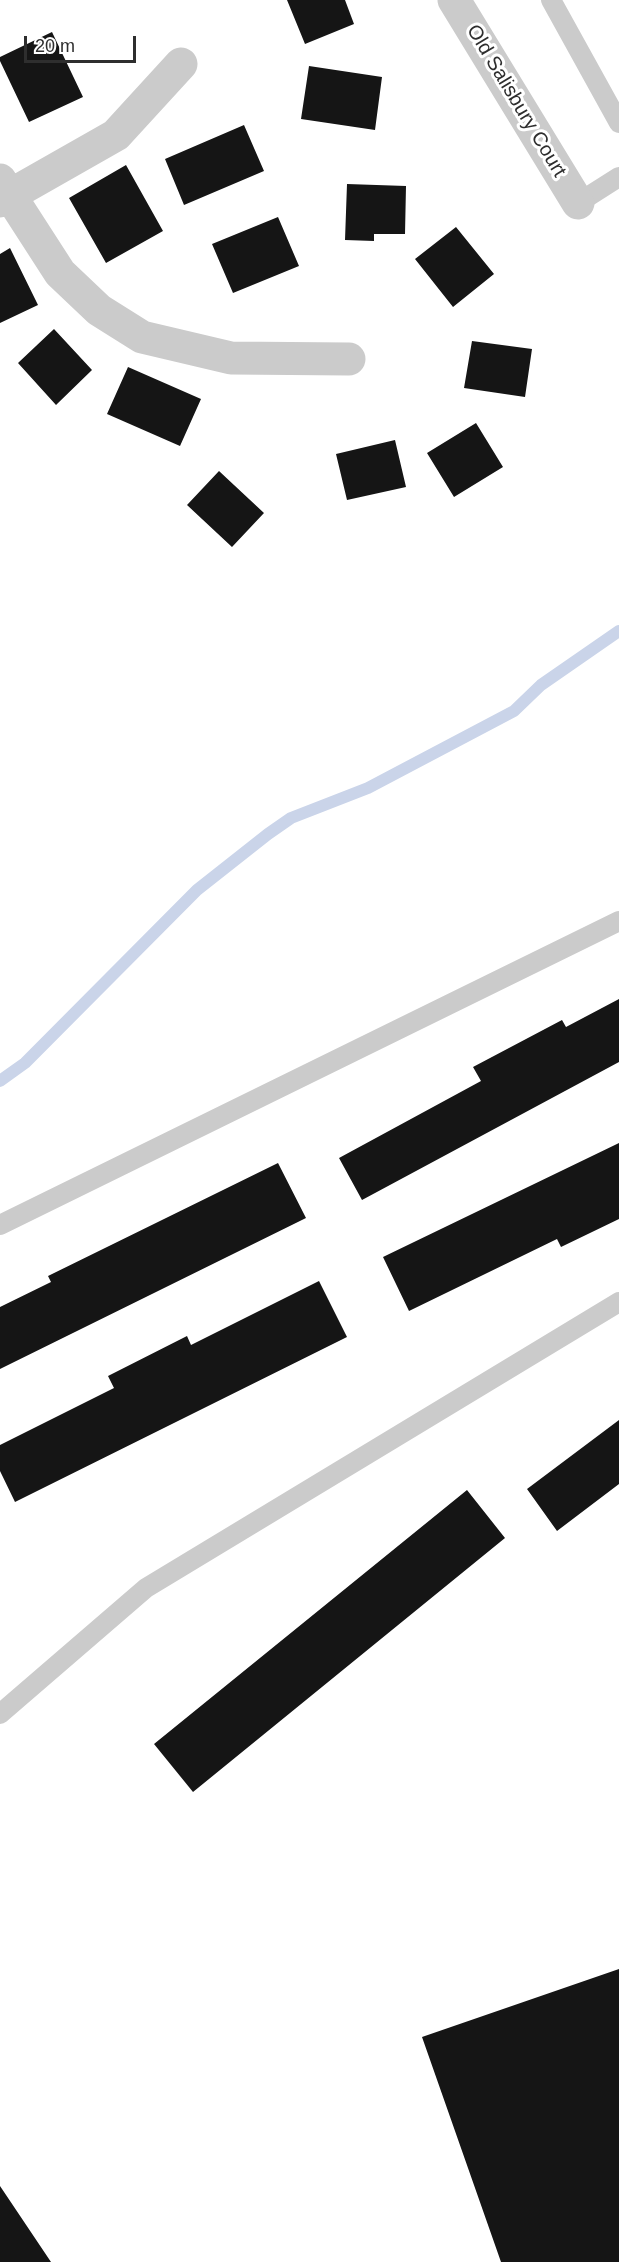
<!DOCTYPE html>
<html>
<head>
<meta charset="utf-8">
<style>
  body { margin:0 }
  #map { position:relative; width:619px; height:2262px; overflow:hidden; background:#fff; font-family:Arial,sans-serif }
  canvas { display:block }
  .scale { position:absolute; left:24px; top:36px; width:112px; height:27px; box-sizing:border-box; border:3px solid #2e2e2e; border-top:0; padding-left:8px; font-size:18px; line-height:21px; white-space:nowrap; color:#2e2e2e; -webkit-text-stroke:4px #fff; paint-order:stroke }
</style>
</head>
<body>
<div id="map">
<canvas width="619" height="2262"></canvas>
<div class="scale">20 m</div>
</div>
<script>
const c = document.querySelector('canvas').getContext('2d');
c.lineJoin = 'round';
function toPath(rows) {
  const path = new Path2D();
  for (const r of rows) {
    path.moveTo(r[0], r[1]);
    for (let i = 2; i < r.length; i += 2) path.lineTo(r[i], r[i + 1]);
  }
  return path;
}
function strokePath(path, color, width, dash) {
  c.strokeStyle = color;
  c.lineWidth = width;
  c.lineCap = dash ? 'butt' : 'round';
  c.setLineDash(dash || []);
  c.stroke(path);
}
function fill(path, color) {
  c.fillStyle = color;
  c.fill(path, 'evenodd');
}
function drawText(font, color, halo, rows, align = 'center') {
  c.font = font + ' Arial,sans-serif';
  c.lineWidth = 6;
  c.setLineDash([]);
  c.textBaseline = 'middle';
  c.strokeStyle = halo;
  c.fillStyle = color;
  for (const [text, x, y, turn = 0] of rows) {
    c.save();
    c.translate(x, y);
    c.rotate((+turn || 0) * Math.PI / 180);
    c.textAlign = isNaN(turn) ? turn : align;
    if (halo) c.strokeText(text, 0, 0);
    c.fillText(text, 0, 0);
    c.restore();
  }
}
const stream = toPath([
  [0,1081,25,1063,197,890,268,834,291,818,368,788,514,711,541,685,619,631]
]);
const building = toPath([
  [287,0,345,0,354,24,305,44],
  [52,32,83,97,29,122,0,61,0,57],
  [309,66,382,77,375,130,301,119],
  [244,125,264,171,184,205,165,159],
  [126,165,163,231,106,263,69,198],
  [347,184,406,186,405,234,374,234,374,241,345,240],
  [278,217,299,266,233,293,212,244],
  [456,227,494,274,453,307,415,259],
  [10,248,38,305,0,323,0,254],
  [54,329,92,370,56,405,18,363],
  [472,341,532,349,525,397,464,388],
  [128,367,201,399,180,446,107,414],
  [476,423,503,467,454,497,427,453],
  [395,440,406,487,347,500,336,454],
  [219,471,264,513,232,547,187,505],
  [619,999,619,1062,362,1200,339,1158,481,1081,473,1067,562,1020,566,1027],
  [619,1143,619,1219,561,1247,557,1239,409,1311,383,1257],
  [278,1163,306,1218,0,1369,0,1307,51,1282,48,1276],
  [319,1281,347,1337,15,1502,0,1471,0,1445,114,1388,108,1376,187,1336,191,1345],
  [619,1420,619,1484,557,1531,527,1489],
  [467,1490,505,1538,193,1792,154,1744],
  [619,1969,619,2262,501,2262,422,2037],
  [0,2186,51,2262,0,2262]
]);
const lane = toPath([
  [551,0,619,123],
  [578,203,619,177],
  [0,1225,619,921],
  [0,1714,146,1588,619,1302]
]);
const street = toPath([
  [454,0,578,203],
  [0,180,60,273,99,310,142,337,231,358,349,359],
  [0,201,116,135,181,64]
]);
const streetNames = [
  ["Old Salisbury Court",516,101,59]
];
strokePath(stream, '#cad4e9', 12);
fill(building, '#151515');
strokePath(lane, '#cbcbcb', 20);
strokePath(street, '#cbcbcb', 33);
drawText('20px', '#2e2e2e', '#fff', streetNames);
</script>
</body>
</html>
